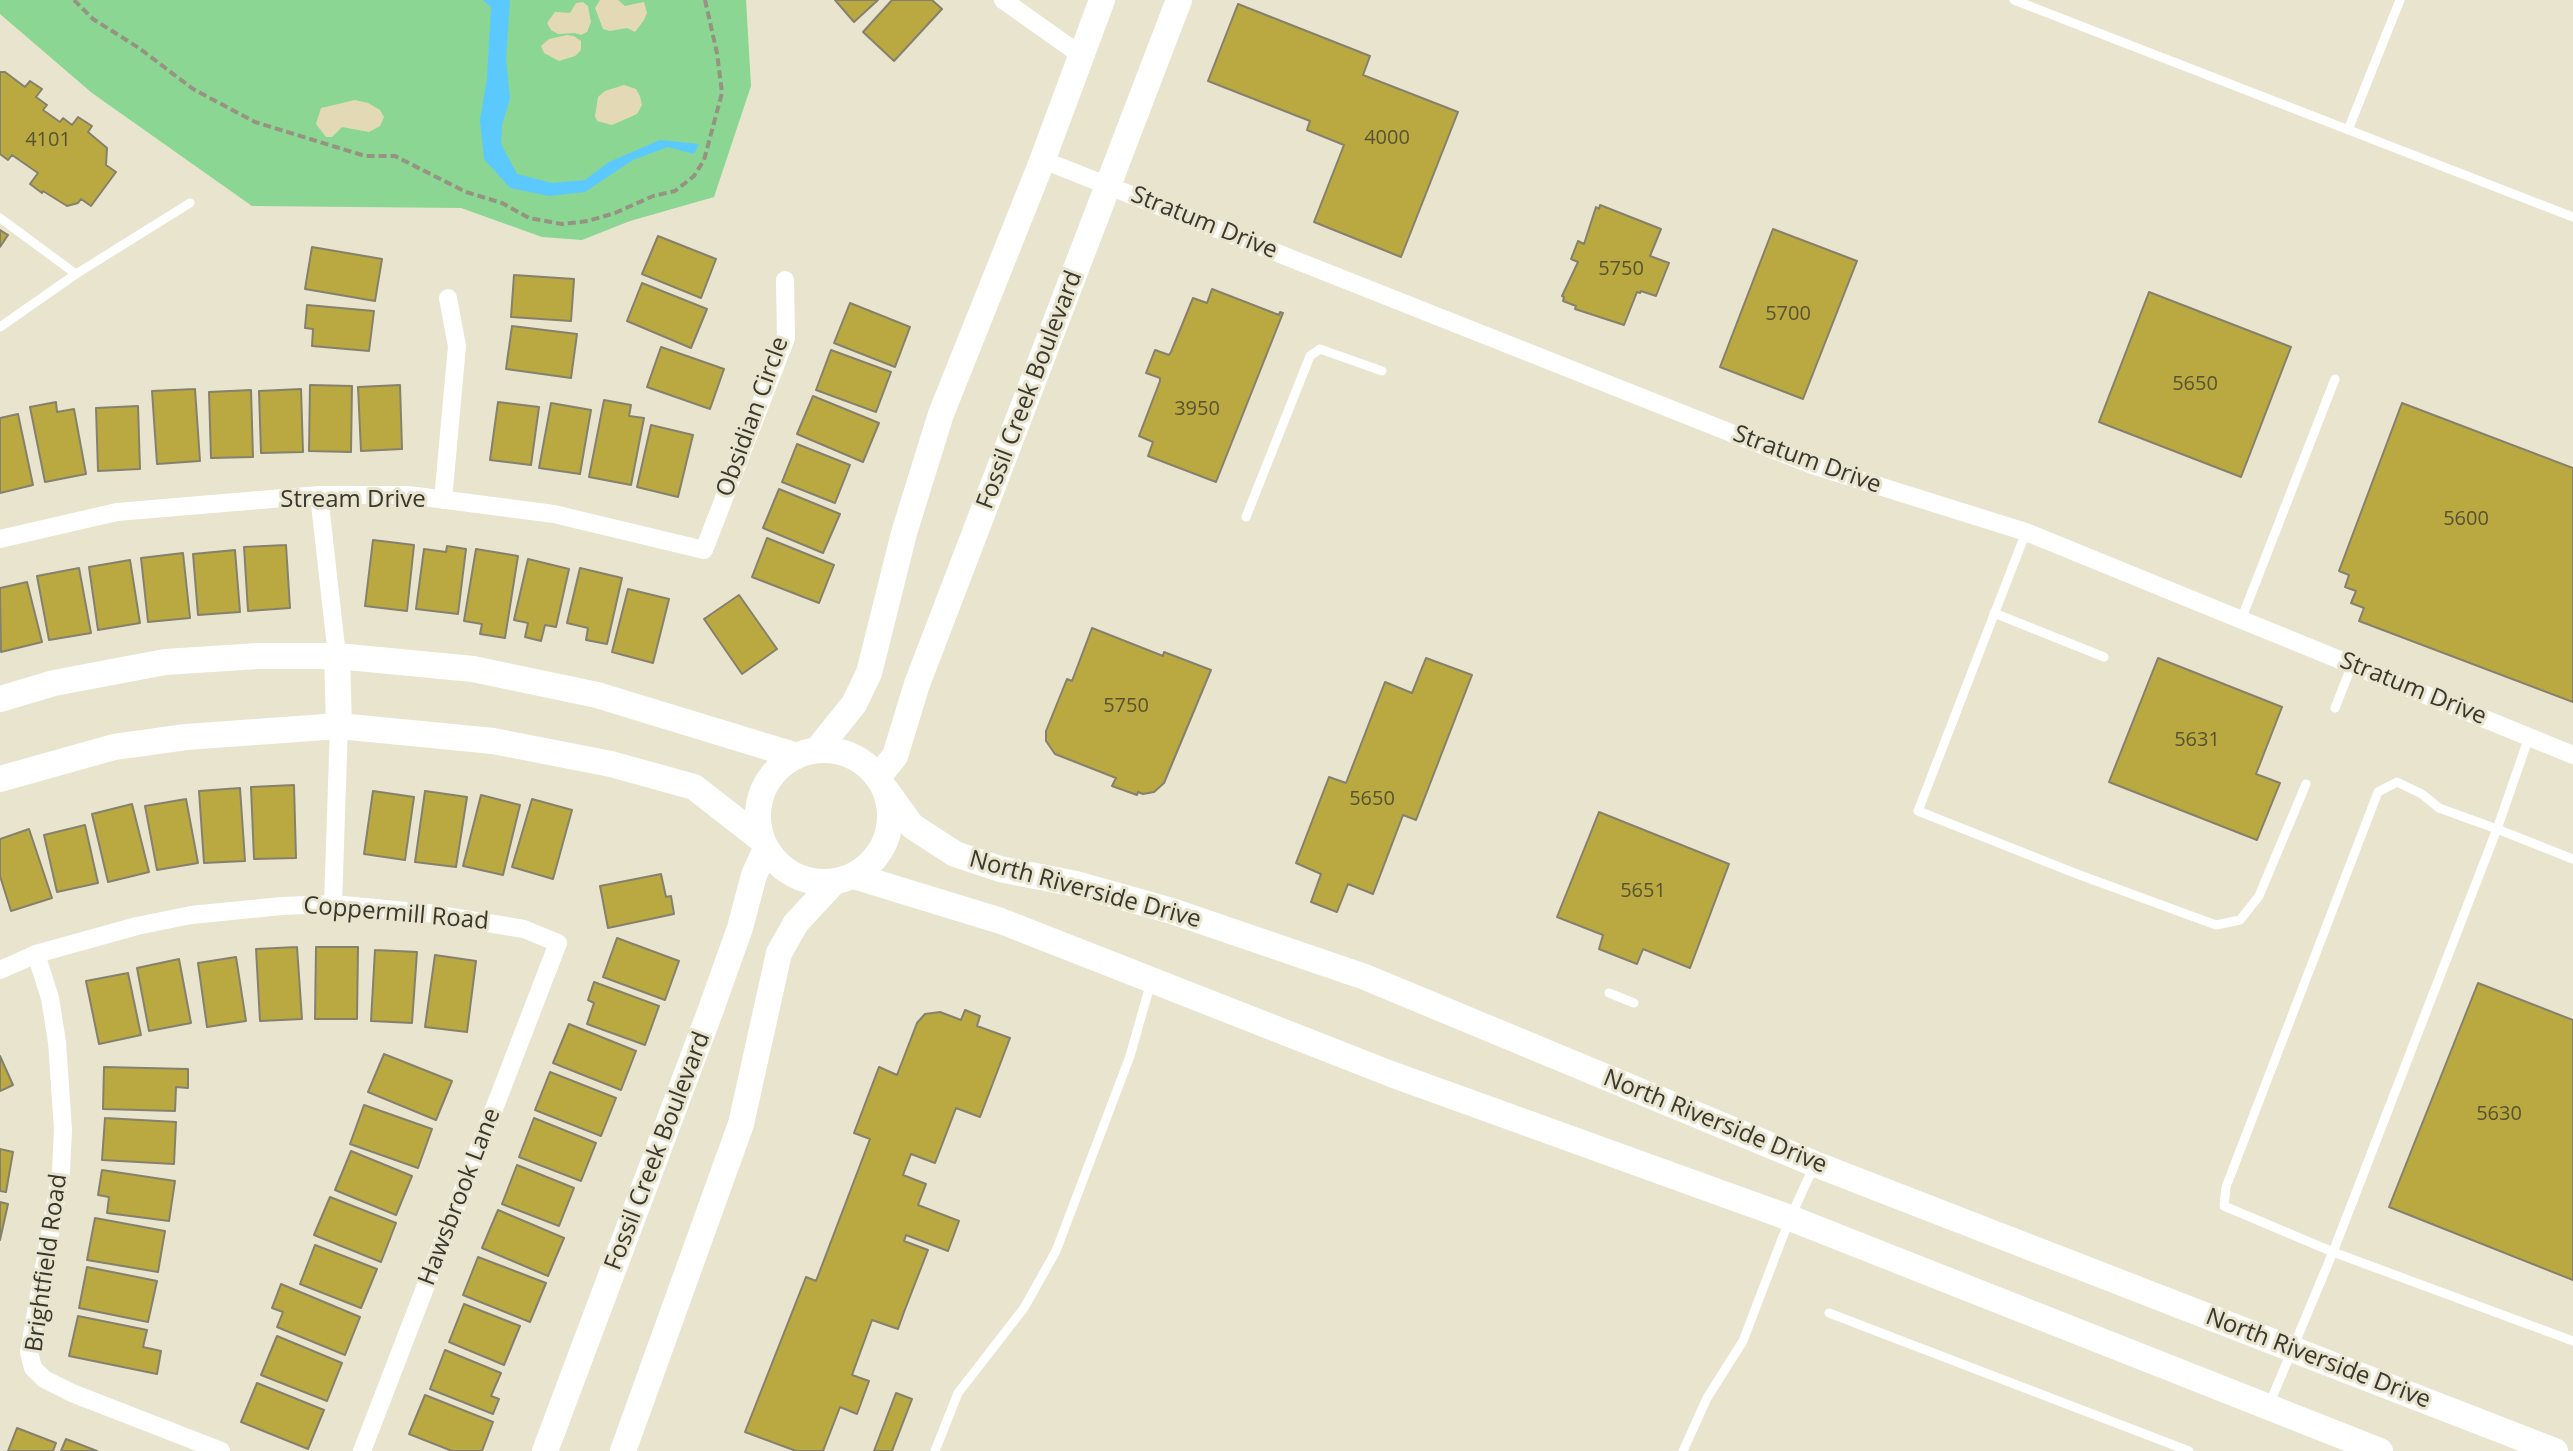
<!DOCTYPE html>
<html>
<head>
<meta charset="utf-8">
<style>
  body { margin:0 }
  canvas { display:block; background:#e8e4cd }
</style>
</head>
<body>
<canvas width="2573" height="1451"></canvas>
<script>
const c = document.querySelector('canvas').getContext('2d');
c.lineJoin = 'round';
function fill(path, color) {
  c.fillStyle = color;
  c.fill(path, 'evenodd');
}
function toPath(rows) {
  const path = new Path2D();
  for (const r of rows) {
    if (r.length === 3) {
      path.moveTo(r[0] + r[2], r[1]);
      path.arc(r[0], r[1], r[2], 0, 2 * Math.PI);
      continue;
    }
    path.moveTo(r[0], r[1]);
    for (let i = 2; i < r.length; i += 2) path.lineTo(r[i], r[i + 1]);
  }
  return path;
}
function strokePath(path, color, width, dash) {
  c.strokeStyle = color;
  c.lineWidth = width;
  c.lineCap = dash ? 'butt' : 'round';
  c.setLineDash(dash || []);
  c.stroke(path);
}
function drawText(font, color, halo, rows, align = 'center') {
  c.font = font + ' "Open Sans",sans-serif';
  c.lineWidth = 6;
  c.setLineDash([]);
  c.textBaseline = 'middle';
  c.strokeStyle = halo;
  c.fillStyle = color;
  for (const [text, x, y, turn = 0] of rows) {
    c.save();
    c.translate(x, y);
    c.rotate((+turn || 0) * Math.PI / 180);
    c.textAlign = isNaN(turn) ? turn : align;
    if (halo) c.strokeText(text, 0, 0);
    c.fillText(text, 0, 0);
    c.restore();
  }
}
const green = toPath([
  [0,0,746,0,751,86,714,197,630,221,582,240,542,237,461,208,252,206,92,93,0,14]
]);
const sand = toPath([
  [600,0,618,0,625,6,644,2,647,13,644,20,635,32,627,28,610,31,603,29,595,8],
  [583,2,588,6,591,22,587,32,581,35,575,33,558,34,551,30,547,23,555,12,570,13,576,3],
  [567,35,574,36,581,41,581,50,575,56,559,61,544,53,541,46,549,39],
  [624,85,636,89,640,96,642,105,637,114,612,125,597,121,595,116,598,97,605,91],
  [355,100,368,103,380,110,384,117,380,126,369,132,342,127,332,137,326,137,316,124,321,108]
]);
const water = toPath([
  [483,0,510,0,506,59,510,99,502,125,501,144,517,174,552,183,585,180,609,162,660,140,699,144,694,154,668,147,633,160,585,192,549,196,510,188,484,159,480,120,487,78,491,7]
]);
const building = toPath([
  [835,0,878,0,854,22,835,0],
  [892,0,932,0,942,9,894,61,863,32,892,0],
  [1238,4,1370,56,1363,75,1458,112,1401,257,1314,222,1344,145,1307,130,1310,121,1208,81,1238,4],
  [0,72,5,72,25,87,30,81,42,89,36,97,47,105,43,110,60,122,63,118,72,125,78,117,92,126,88,132,107,148,106,165,116,172,91,206,81,199,78,203,67,206,43,191,42,193,30,184,38,173,12,155,8,160,0,154,0,72],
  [1600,205,1661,229,1650,256,1669,263,1656,296,1641,291,1640,293,1637,292,1624,325,1575,309,1576,306,1563,301,1564,297,1562,296,1578,262,1571,259,1578,241,1584,244,1596,207,1599,209,1600,205],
  [1773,229,1857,261,1803,399,1720,367,1773,229],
  [0,230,8,235,0,247,0,230],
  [658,236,716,259,701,298,642,274,658,236],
  [312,247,382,259,375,301,305,289,312,247],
  [514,275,574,279,571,321,511,317,514,275],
  [642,283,707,309,691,348,627,321,642,283],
  [1212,289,1279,315,1280,312,1283,313,1216,482,1148,456,1153,442,1139,436,1160,381,1160,378,1146,373,1155,350,1169,355,1171,352,1193,298,1207,303,1212,289],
  [2149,292,2291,347,2241,477,2099,422,2149,292],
  [850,303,910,327,895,367,834,343,850,303],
  [307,305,374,311,369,351,312,346,313,329,305,328,307,305],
  [512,326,577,334,571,378,506,369,512,326],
  [661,347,724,369,710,409,647,387,661,347],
  [831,350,891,372,876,412,816,390,831,350],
  [310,385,352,386,351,452,309,451,310,385],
  [400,385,402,449,361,451,358,387,400,385],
  [195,389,200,461,157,464,152,391,195,389],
  [301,389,303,452,261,453,259,391,301,389],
  [251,390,253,457,211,458,209,392,251,390],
  [813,396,879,423,863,462,797,434,813,396],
  [604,400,631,405,629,416,644,418,631,485,589,477,604,400],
  [56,402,57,412,74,409,86,474,45,482,30,407,56,402],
  [498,402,539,407,531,465,490,460,498,402],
  [551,403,591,410,580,474,539,468,551,403],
  [2402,403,2573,468,2573,702,2359,621,2364,608,2351,603,2356,591,2345,587,2349,575,2339,571,2402,403],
  [138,406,140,469,98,471,96,408,138,406],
  [18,414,33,485,0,493,0,418,18,414],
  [651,425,693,435,678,497,637,487,651,425],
  [797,444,850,465,835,503,782,482,797,444],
  [779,489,840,514,823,553,763,528,779,489],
  [767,538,834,565,819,603,752,577,767,538],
  [373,540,414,545,407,611,365,606,373,540],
  [286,545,290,608,248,611,244,547,286,545],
  [447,546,466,549,458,614,416,609,424,549,446,552,447,546],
  [476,549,518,556,505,638,480,634,482,624,464,621,476,549],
  [235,550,240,612,198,615,193,554,235,550],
  [183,553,190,618,148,622,141,558,183,553],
  [528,559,569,569,556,627,545,625,541,641,525,637,528,623,514,620,528,559],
  [130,560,140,623,98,630,89,567,130,560],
  [79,568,91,633,49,640,37,576,79,568],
  [580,568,622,578,607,644,586,640,588,628,567,623,580,568],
  [27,582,42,642,1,652,0,588,27,582],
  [628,589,669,599,653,663,612,652,628,589],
  [739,595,777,649,742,674,704,619,739,595],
  [1092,628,1163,656,1164,652,1211,670,1164,783,1154,792,1143,794,1138,792,1137,795,1112,786,1116,778,1055,754,1046,741,1046,731,1067,679,1072,681,1092,628],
  [1426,658,1472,675,1416,820,1403,815,1373,894,1348,884,1337,912,1311,902,1321,874,1296,863,1329,777,1346,783,1385,682,1412,693,1426,658],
  [2158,658,2282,707,2256,774,2280,783,2257,840,2109,782,2158,658],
  [294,785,296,858,254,859,251,787,294,785],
  [240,788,245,861,204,863,199,791,240,788],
  [373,791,414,797,405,860,364,854,373,791],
  [425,791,467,797,456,867,415,862,425,791],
  [481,795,520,805,503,875,463,866,481,795],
  [186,799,198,863,157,870,145,806,186,799],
  [532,799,572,810,553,879,512,867,532,799],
  [132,804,149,872,108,882,92,814,132,804],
  [1599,812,1729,864,1690,968,1643,949,1637,964,1599,949,1603,935,1557,917,1599,812],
  [85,825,98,883,57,892,44,835,85,825],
  [29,829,52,898,11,911,0,876,0,839,29,829],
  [661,874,666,897,671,896,674,914,608,928,600,886,661,874],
  [617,938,679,961,665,1000,603,977,617,938],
  [297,947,302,1019,260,1021,256,949,297,947],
  [316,947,358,947,357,1019,315,1019,316,947],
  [375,950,417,952,412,1023,371,1021,375,950],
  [435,955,476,961,467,1032,425,1027,435,955],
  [236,957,246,1021,207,1027,198,963,236,957],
  [179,959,191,1023,149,1031,137,968,179,959],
  [128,973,141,1035,99,1044,86,981,128,973],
  [594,982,659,1006,645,1045,587,1024,594,1003,588,1000,594,982],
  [2478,983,2573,1020,2573,1280,2389,1207,2478,983],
  [965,1010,980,1016,977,1026,1010,1038,980,1117,956,1108,935,1163,911,1154,903,1175,926,1184,918,1205,959,1221,948,1251,906,1235,904,1241,928,1250,904,1312,898,1329,872,1320,852,1375,869,1381,857,1414,840,1407,823,1451,796,1451,745,1432,806,1277,816,1281,870,1139,854,1133,879,1067,897,1075,917,1023,925,1014,940,1012,961,1020,965,1010],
  [569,1024,636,1051,621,1090,553,1063,569,1024],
  [384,1054,452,1081,436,1120,368,1092,384,1054],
  [0,1056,13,1085,0,1091,0,1056],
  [104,1067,188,1069,188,1088,176,1087,175,1111,103,1109,104,1067],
  [550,1072,616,1098,601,1136,535,1110,550,1072],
  [364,1105,432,1129,418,1168,350,1144,364,1105],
  [105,1118,176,1122,174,1164,102,1160,105,1118],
  [534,1118,596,1143,581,1181,519,1157,534,1118],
  [0,1149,13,1152,6,1192,0,1191,0,1149],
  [351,1151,412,1176,396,1215,335,1190,351,1151],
  [517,1165,574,1188,559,1226,502,1204,517,1165],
  [102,1170,175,1181,169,1221,107,1213,109,1197,98,1195,102,1170],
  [330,1197,396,1223,381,1262,314,1235,330,1197],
  [0,1202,8,1204,0,1240,0,1202],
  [498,1210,564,1238,548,1276,482,1248,498,1210],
  [95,1218,165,1231,158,1272,87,1260,95,1218],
  [315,1245,377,1269,361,1308,300,1284,315,1245],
  [478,1257,546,1283,530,1322,463,1295,478,1257],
  [87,1267,157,1281,148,1322,79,1308,87,1267],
  [281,1284,360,1317,345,1355,277,1327,283,1312,272,1308,281,1284],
  [464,1304,520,1326,504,1365,449,1342,464,1304],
  [78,1316,147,1330,143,1347,161,1351,157,1374,69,1356,78,1316],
  [277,1336,342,1363,327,1401,261,1375,277,1336],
  [445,1350,501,1373,491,1396,499,1399,493,1414,430,1389,445,1350],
  [257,1383,324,1410,308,1449,241,1422,257,1383],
  [896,1393,912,1399,892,1451,874,1451,896,1393],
  [425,1395,493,1422,482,1451,452,1451,409,1434,425,1395],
  [17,1428,56,1443,53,1451,8,1451,17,1428],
  [66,1439,97,1451,61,1451,66,1439]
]);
const path = toPath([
  [74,0,93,19,139,48,193,89,255,122,365,156,395,156,466,192,502,203,529,218,562,224,588,221,615,213,653,196,675,191,694,176,704,160,722,93,717,53,705,0]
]);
const service = toPath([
  [2014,0,2573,217],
  [2348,130,2400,0],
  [0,218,76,274],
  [0,327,76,274,190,203],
  [1246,517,1310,356,1320,349,1382,371],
  [2026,532,1918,811,2077,874,2216,925,2240,920,2259,896,2306,784],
  [1994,613,2104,657],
  [2241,620,2335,379],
  [2335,708,2352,665],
  [2529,737,2497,829,2333,1252,2224,1206,2226,1187,2378,792,2397,782,2422,794,2439,808,2497,829,2573,859],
  [1609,993,1634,1003],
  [1829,1313,2189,1451],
  [2269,1405,2333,1252,2573,1341],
  [935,1451,958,1393,1024,1308,1056,1251,1130,1056,1151,982],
  [1683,1451,1707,1398,1743,1341,1790,1218,1815,1164]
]);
const minor = toPath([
  [1003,0,1082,56],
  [1043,160,1812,465,2026,532,2573,755],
  [319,495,337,656],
  [443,500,457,346,448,298],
  [0,539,117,512,319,495,408,495,554,514,704,550,786,338,785,280],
  [333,904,339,726],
  [36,954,50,998,57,1042,63,1130,61,1171,29,1352,33,1368,44,1379,72,1393,221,1451],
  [0,970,36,954,137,926,191,915,282,906,333,904,428,913,524,929,558,943,362,1451]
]);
const secondary = toPath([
  [337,656,339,726],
  [0,699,54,683,165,662,258,656,337,656,473,669,597,695,797,756],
  [817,750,854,704,869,673,904,533,941,414,1041,164,1102,0],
  [824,816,66],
  [878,777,895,756,917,684,1179,0],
  [0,779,114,747,186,737,339,726,493,741,611,764,694,787,762,840],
  [886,790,912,826,955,854,1000,869,1076,884,1172,911,1365,977,1815,1164,2555,1451],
  [854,876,1001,921,1391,1074,1790,1218,2380,1451],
  [545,1451,710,1012,740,928,754,875,766,849],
  [623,1451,741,1124,779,953,796,923,834,882]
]);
const numberNames = [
  ["4000",1387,138],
  ["4101",48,140],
  ["5750",1621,269],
  ["5700",1788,314],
  ["5650",2195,384],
  ["3950",1197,409],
  ["5600",2466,519],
  ["5750",1126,706],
  ["5631",2197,740],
  ["5650",1372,799],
  ["5651",1643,891],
  ["5630",2499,1114]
];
const streetNames = [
  ["Stratum Drive",1204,223,22],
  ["Fossil Creek Boulevard",1030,390,-69],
  ["Obsidian Circle",753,417,-70],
  ["Stratum Drive",1807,460,20],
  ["Stream Drive",353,500],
  ["Stratum Drive",2413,689,22],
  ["North Riverside Drive",1085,890,15],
  ["Coppermill Road",396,914,5],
  ["North Riverside Drive",1715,1122,22],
  ["Fossil Creek Boulevard",658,1151,-69],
  ["Hawsbrook Lane",460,1197,-69],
  ["Brightfield Road",47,1263,-82],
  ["North Riverside Drive",2318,1359,21]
];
fill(green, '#8bd693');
fill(sand, '#e3dab5');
fill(water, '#5cc9fe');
fill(building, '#baa840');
strokePath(building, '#85816d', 2);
strokePath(path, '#969382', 4, [8, 4]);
strokePath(service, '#fff', 9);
strokePath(minor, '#fff', 18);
strokePath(secondary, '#fff', 26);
drawText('20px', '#595332', null, numberNames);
drawText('24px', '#39372e', '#e8e4cd', streetNames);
</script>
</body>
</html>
